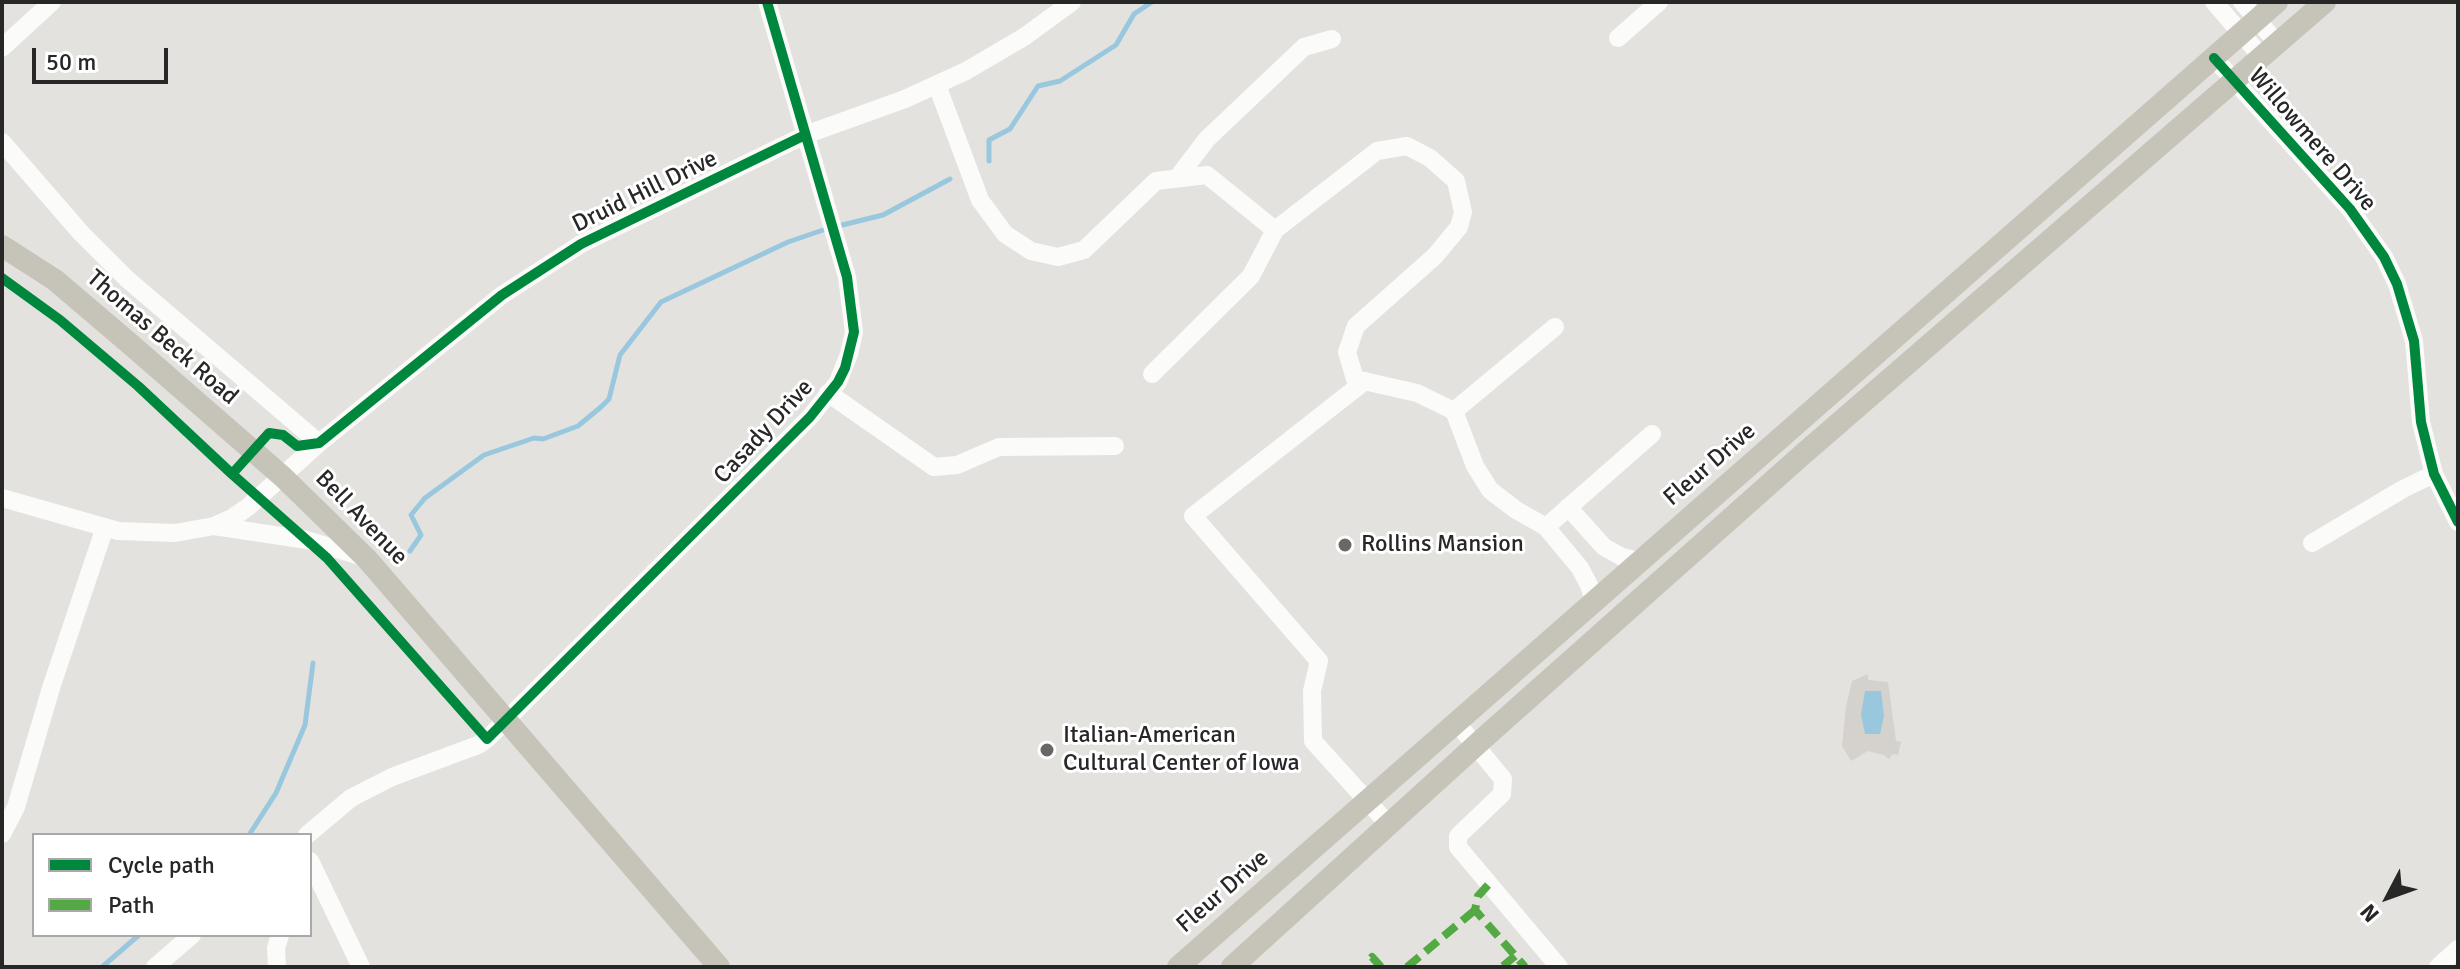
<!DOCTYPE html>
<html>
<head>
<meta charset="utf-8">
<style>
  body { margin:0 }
  #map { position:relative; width:2460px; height:969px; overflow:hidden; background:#e4e2de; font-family:Signika,sans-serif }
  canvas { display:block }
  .frame { position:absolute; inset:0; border:4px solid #272727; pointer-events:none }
  .legend { position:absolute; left:32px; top:833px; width:280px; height:104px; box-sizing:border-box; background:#fff; border:2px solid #a9a9a9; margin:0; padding:10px 14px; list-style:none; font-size:24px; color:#272727 }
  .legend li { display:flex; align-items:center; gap:16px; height:40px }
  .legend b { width:40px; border:2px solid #a9a9a9 }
  .north { position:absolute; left:2348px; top:857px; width:80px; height:80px; -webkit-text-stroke:6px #fff; paint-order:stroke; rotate:229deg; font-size:22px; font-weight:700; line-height:32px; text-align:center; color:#272727 }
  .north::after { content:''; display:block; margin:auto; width:28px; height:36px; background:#272727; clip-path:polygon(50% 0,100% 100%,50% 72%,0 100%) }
  .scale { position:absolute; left:32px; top:48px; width:136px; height:36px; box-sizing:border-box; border:4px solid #272727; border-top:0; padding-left:10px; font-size:24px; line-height:28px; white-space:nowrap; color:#272727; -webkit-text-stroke:6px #fff; paint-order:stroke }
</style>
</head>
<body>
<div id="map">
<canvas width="2460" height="969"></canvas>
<div class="frame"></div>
<ul class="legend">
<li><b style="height:10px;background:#00873e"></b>Cycle path</li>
<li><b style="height:10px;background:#53aa44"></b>Path</li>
</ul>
<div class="north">N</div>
<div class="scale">50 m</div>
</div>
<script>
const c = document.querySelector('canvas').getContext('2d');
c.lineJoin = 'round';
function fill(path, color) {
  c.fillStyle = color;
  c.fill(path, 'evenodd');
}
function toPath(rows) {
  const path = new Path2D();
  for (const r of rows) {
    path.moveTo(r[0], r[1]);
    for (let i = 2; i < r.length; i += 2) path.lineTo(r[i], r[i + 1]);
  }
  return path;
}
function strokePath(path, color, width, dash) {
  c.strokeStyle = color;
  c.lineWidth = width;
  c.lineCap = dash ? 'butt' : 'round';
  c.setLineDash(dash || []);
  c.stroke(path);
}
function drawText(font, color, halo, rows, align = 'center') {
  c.font = font + ' Signika,sans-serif';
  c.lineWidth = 6;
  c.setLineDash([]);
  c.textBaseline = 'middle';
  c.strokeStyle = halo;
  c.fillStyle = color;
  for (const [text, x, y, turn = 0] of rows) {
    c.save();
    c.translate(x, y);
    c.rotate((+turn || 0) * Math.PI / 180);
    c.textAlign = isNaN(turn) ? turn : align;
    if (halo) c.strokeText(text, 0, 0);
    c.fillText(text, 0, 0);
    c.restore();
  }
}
const plaza = toPath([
  [1868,674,1868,680,1888,682,1896,741,1901,742,1898,755,1893,754,1889,759,1884,755,1868,751,1851,761,1842,746,1846,706,1852,681]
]);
const water = toPath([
  [1865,691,1881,691,1884,716,1880,734,1865,734,1861,715]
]);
const stream = toPath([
  [989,161,989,140,1010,129,1038,86,1060,81,1116,45,1134,14,1152,2],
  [838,226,883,215,950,179],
  [410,551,421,535,411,515,425,498,484,455,534,438,543,439,578,426,601,407,609,399,620,355,661,302,788,242,829,228],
  [249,835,276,793,305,725,313,663],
  [102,967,139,935]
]);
const minor = toPath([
  [2214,2,2261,56],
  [2242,2,2277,43],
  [1618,38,1659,2],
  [2,48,52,2],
  [2214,58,2350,209,2384,257,2397,284,2414,341,2421,422,2434,474,2458,522],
  [937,85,980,200,1005,234,1031,251,1058,257,1084,250,1156,181,1207,175,1275,230,1377,151,1407,146,1430,158,1456,181,1463,212,1459,227,1435,256,1356,326,1347,352,1355,379,1417,393,1454,411,1475,466,1490,490,1516,510,1546,527,1580,568,1589,585,1594,601],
  [2,142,81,233,127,279,319,443],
  [1178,177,1207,139,1304,47,1332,39],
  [1152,374,1251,276,1275,230],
  [1365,381,1193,516,1319,661,1312,691,1313,741,1389,825],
  [828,393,934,467,957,465,999,447,1115,446],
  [1454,411,1555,327],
  [2,498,118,531,175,533,214,526,232,518,248,507,319,443,502,295,581,244,805,135,905,99,966,71,1024,37,1072,2],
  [1568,507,1604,547,1622,557,1639,561],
  [214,526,307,540,363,557],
  [1546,527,1652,434],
  [2312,543,2403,489,2434,474],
  [1456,722,1503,779,1502,794,1458,836,1458,847,1559,967],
  [2,834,16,807,51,688,105,527],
  [307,835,351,798,392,777,478,745,487,739,810,417,838,382,849,354,854,332,847,277,767,2],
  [310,861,361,967],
  [155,967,192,935],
  [277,967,276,948,280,935],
  [2438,967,2458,949]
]);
const major = toPath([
  [2,246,55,280,129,343,283,477,367,559,719,967],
  [1178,967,2277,2],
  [1232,967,1485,737,1802,455,2325,2]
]);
const quiet = toPath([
  [1488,885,1478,896,1475,910,1525,967],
  [1371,958,1372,957,1381,967],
  [1503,966,1515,956],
  [1407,967,1475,910]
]);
const cycleway = toPath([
  [2214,58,2350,209,2384,257,2397,284,2414,341,2421,422,2434,474,2458,522],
  [2,278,60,320,138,386,232,474,327,558,487,739,810,417,838,382,845,368,854,332,847,277,767,2],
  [232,474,269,433,283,435,297,446,319,443,502,295,581,244,805,135]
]);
const markers = [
  [1345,545,8,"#696867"],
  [1047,750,8,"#696867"]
];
const streetNames = [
  ["Willowmere Drive",2312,140,49],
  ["Druid Hill Drive",645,192,-26],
  ["Thomas Beck Road",162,338,41],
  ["Casady Drive",764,432,-47],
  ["Fleur Drive",1710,465,-41],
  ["Bell Avenue",361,518,46],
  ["Fleur Drive",1223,892,-41]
];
const poiNames = [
  ["Rollins Mansion",1361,545],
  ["Italian-American",1063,736],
  ["Cultural Center of Iowa",1063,764]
];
fill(plaza, '#d5d2cd');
fill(water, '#99c8de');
strokePath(stream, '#99c8de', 5);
strokePath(minor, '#fbfbfa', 18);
strokePath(major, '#c6c3b9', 22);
strokePath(quiet, '#53aa44', 8, [16, 8]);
strokePath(cycleway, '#00873e', 10);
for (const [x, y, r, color] of markers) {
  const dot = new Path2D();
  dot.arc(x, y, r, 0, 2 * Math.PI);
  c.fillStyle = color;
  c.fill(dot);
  strokePath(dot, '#fff', 3);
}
drawText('24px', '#272727', '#fff', streetNames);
drawText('24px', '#272727', '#fff', poiNames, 'left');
</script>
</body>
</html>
